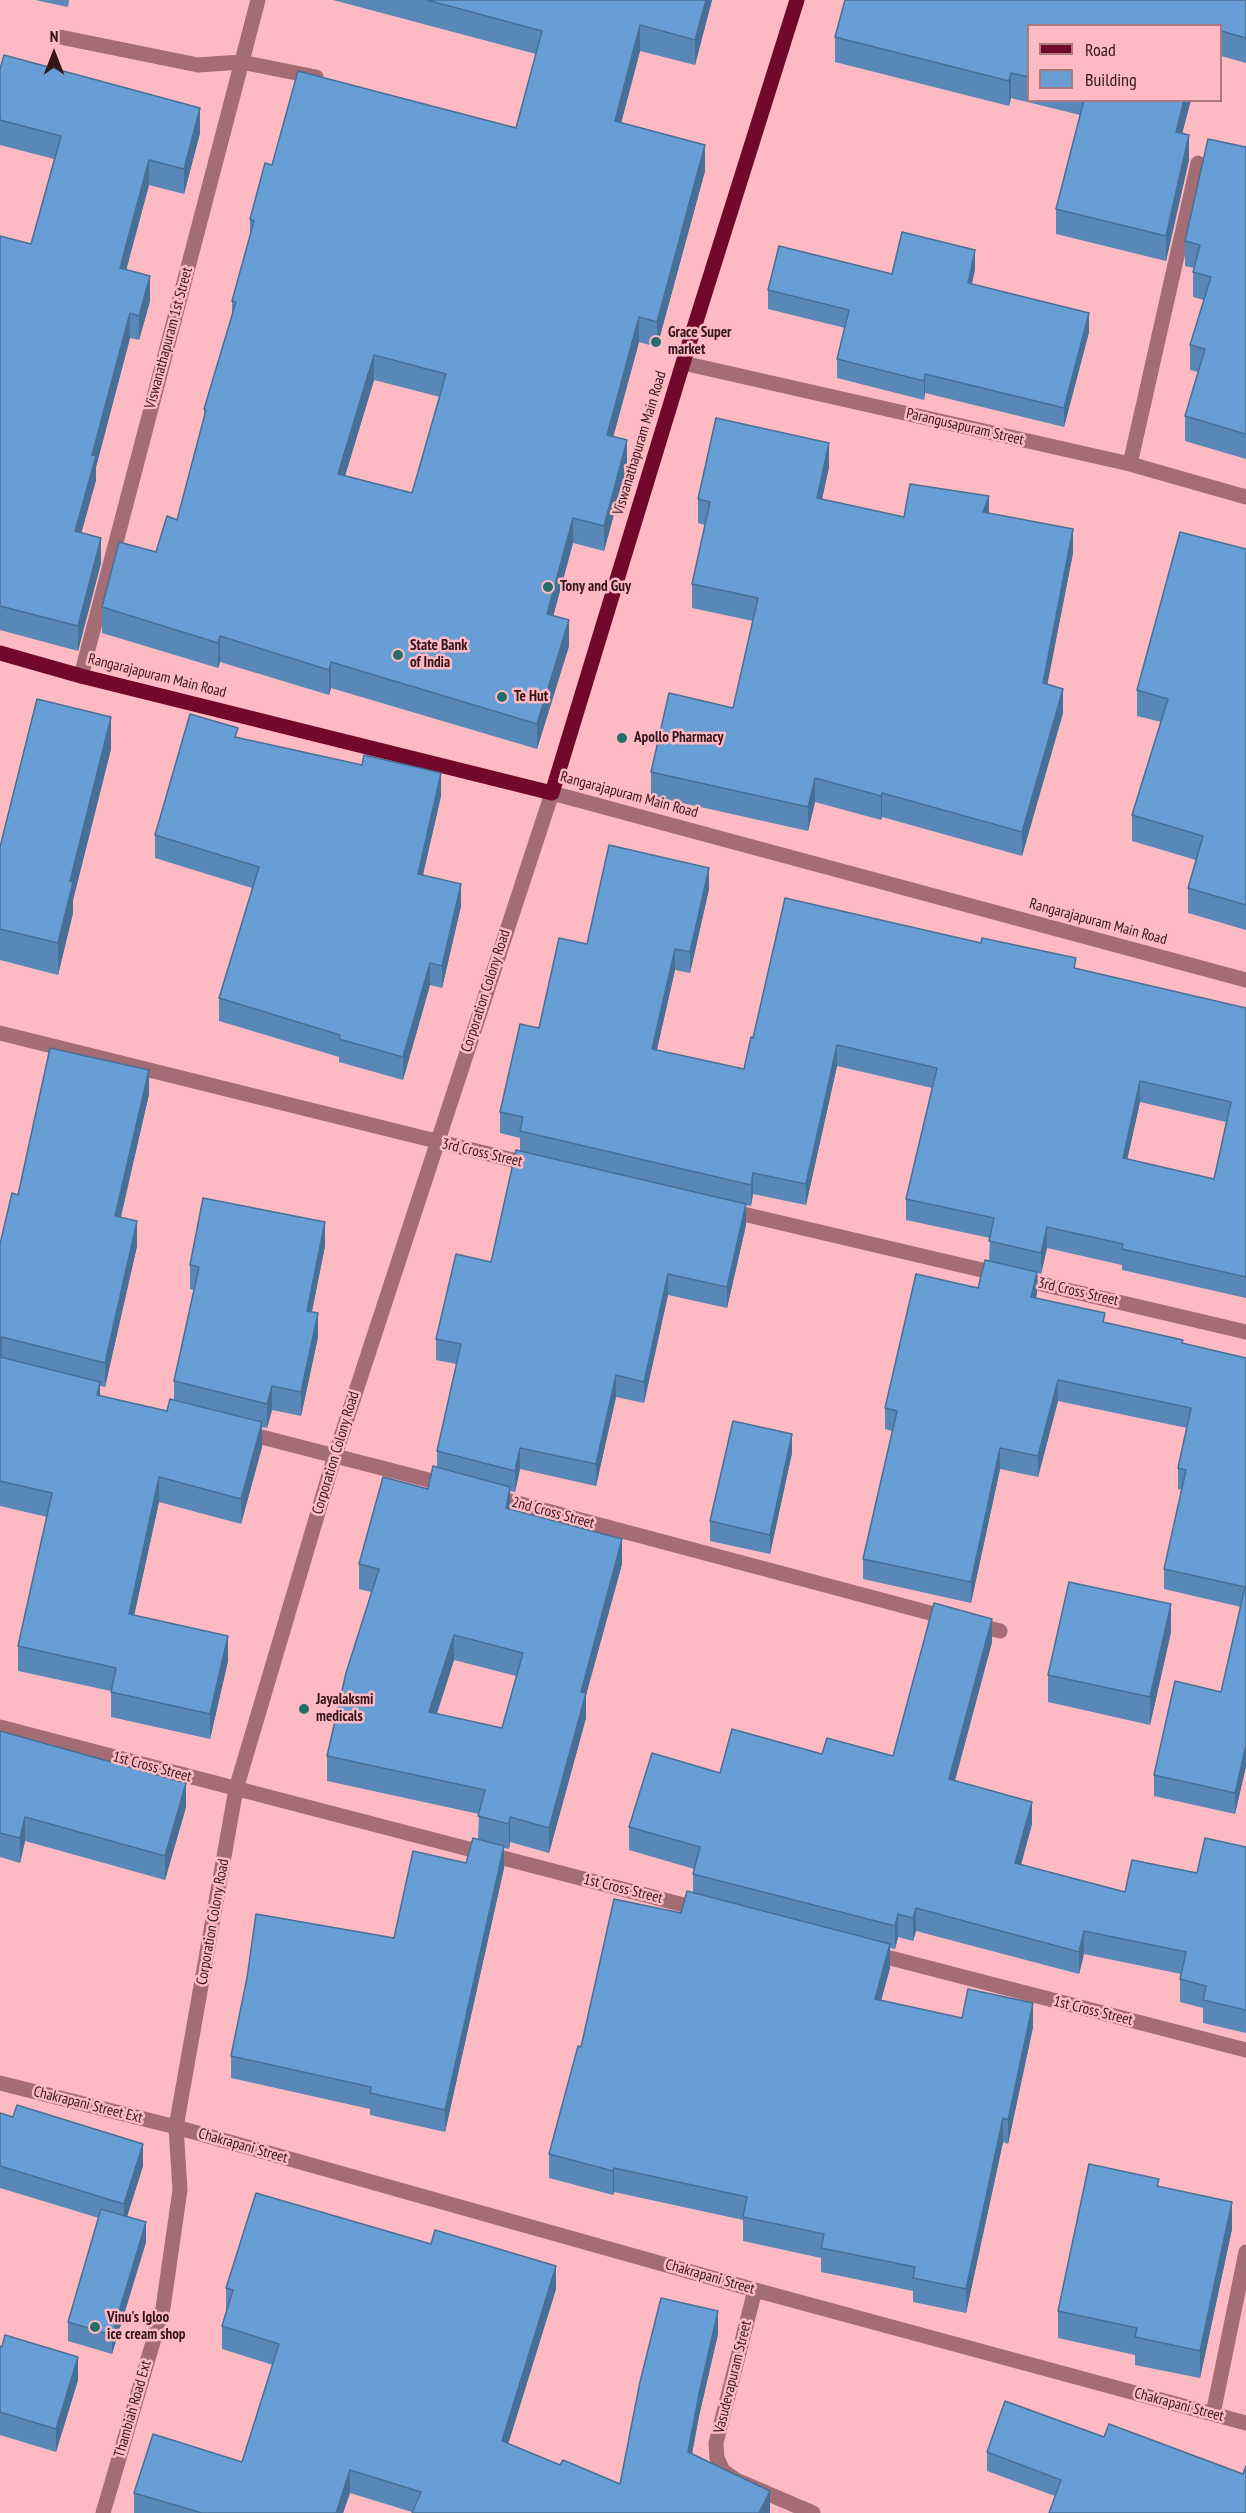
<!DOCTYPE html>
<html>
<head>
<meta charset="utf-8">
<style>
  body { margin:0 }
  #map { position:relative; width:1246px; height:2513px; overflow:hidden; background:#fdbac3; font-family:"PT Sans Narrow",sans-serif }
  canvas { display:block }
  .legend { position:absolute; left:1027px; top:24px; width:195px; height:78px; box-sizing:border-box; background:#fdbac3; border:2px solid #ac787f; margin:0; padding:8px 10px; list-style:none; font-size:18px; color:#33151a }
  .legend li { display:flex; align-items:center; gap:12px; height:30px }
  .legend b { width:30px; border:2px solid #ac787f }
  .north { position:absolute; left:24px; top:24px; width:60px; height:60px; -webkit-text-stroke:4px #fdbac3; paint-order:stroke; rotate:0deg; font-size:16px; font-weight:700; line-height:24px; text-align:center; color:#33151a }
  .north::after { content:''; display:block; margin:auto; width:21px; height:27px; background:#33151a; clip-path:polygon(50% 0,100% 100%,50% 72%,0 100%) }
</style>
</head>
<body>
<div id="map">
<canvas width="1246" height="2513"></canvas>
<ul class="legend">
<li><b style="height:8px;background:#73082d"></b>Road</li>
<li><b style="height:16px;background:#679ed6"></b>Building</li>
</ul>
<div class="north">N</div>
</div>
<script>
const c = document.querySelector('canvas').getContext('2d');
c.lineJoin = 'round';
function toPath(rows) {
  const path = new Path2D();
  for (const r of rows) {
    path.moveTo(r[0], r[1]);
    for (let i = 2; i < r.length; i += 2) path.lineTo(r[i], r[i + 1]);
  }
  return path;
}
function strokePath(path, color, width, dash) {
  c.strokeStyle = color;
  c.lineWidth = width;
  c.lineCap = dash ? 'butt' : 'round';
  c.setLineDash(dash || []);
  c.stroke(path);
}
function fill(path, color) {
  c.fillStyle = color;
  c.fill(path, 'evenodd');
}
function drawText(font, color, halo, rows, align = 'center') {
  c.font = font + ' "PT Sans Narrow",sans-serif';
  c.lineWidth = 5;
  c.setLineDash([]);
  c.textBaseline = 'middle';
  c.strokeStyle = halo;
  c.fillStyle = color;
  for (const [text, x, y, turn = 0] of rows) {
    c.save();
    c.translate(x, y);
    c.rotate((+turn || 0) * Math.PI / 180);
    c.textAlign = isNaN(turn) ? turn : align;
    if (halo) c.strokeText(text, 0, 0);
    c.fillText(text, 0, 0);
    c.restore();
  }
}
const minor = toPath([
  [60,37,198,65,241,62,316,77],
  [683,363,1130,464,1246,497],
  [1130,464,1198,163],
  [81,676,258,0],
  [0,1033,533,1165],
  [726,1210,1246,1332],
  [242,1432,448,1485],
  [491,1496,949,1618],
  [973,1624,1000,1631],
  [0,1727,703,1910],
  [871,1953,1246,2050],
  [0,2083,176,2127,755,2290,1246,2423],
  [755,2290,716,2443,717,2458,723,2471,736,2480,813,2513],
  [1213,2414,1246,2252],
  [103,2513,163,2308,180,2190,176,2127,236,1789,335,1455,552,793,1246,980]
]);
const major = toPath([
  [0,653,81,676,552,793,683,363,797,0]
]);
const wall = toPath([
  [35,0,69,0,68,7],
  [333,0,712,0,695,65,640,51,621,123,705,171,657,347,639,342,613,437,627,466,604,551,573,543,553,616,569,646,537,749,331,688,329,695,220,662,218,668,102,633,102,607,156,552,177,520,204,419,204,409,232,315,232,301,250,237,250,219,272,165,516,128,536,54],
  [374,380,440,397,412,493,345,476],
  [1246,0,1246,63,1221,56,1221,26,1029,26,1029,100,1191,100,1182,133,1189,160,1166,261,1056,234,1056,209,1080,115,1011,98,1009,106,835,62,835,37],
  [0,69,200,133,184,194,149,185,126,270,150,301,139,340,130,338,96,467,96,480,81,533,101,563,78,651,0,630,0,236,31,244,54,159,0,145],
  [1246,147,1246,459,1185,441,1185,416,1198,372,1190,370,1190,345,1204,300,1193,297,1193,272,1194,268,1185,266,1185,241],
  [975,269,972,284,1089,332,1064,427,925,393,924,400,837,378,837,359,845,328,768,309,768,290,892,274],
  [829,467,822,499,904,517,989,513,1073,553,1047,684,1063,713,1022,856,882,817,881,820,815,802,808,831,651,796,651,772,733,708,753,621,692,608,692,584,705,525,698,523,698,499],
  [1246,549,1246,930,1188,913,1188,888,1196,860,1132,841,1132,815,1161,722,1137,716,1137,690],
  [238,738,441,796,423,875,461,906,442,988,430,985,403,1080,339,1062,339,1057,219,1021,219,998,252,888,155,858,155,835],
  [111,749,73,900,73,913,58,975,0,960,0,847],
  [709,889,690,973,675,970,657,1050,744,1069,753,1038,1076,968,1246,1008,1246,1298,1122,1270,1122,1265,1047,1248,1041,1274,1037,1273,1037,1293,1036,1298,1105,1323,1183,1343,1246,1358,1246,1766,1235,1814,1154,1796,1154,1775,1221,1692,1241,1607,1164,1589,1164,1569,1182,1490,1178,1489,1178,1468,1187,1428,1058,1401,1038,1477,1000,1469,971,1603,863,1579,863,1559,892,1431,885,1429,885,1408,978,1288,989,1261,990,1238,906,1220,906,1199,932,1088,837,1066,806,1205,753,1194,751,1206,746,1205,746,1225,727,1308,668,1295,644,1403,616,1397,596,1486,520,1469,515,1492,510,1491,510,1509,622,1564,586,1695,586,1718,549,1853,510,1842,509,1849,504,1848,504,1868,445,2132,370,2115,370,2109,231,2078,231,2056,394,1938,466,1863,478,1839,479,1814,327,1781,327,1756,371,1592,359,1589,359,1564,428,1489,437,1467,437,1451,456,1364,436,1360,436,1339,491,1262,520,1151,520,1138,500,1133,500,1112,539,1028,587,944],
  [1140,1102,1226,1122,1214,1179,1127,1159],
  [454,1660,516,1676,502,1728,437,1714],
  [149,1094,121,1217,137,1246,105,1387,100,1386,100,1396,167,1411,174,1400,174,1381,194,1290,190,1289,190,1265,325,1246,312,1312,318,1337,301,1416,272,1410,267,1428,262,1427,262,1447,241,1524,159,1502,134,1615,228,1661,210,1739,111,1717,111,1691,18,1671,18,1646,47,1517,0,1506,0,1244,18,1195],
  [792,1453,770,1554,710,1541,710,1521],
  [1171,1632,1150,1725,1048,1702,1048,1675],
  [992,1642,955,1781,1032,1824,1021,1865,1125,1892,1197,1873,1246,1847,1246,2033,1203,2023,1203,2008,1180,2002,1180,1979,1181,1974,1084,1954,1079,1974,916,1931,913,1941,898,1937,895,1949,890,1948,890,1968,881,2000,962,2018,1033,2027,1008,2144,1003,2142,966,2313,913,2302,913,2291,821,2272,821,2258,743,2241,743,2220,614,2192,613,2195,549,2178,549,2154,581,2047,681,1913,693,1893,693,1874,694,1869,629,1850,629,1827,720,1773,822,1754,893,1756],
  [0,1731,186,1807,165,1880,25,1841,20,1863,0,1857],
  [0,2113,143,2166,127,2217,146,2242,112,2354,68,2341,68,2322,99,2218,0,2188],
  [1159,2186,1232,2229,1200,2378,1135,2365,1135,2355,1058,2338,1058,2311],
  [226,2288,556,2289,508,2444,560,2465,620,2484,718,2334,699,2416,692,2454,770,2513,412,2512,350,2493,343,2513,134,2513,134,2493,242,2462,273,2365,222,2349,222,2326,226,2311],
  [0,2346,78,2380,56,2452,0,2435],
  [987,2452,1246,2513,1055,2496,987,2471]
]);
const shadedWall = toPath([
  [706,0,712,0,695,65,695,40],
  [640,25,640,51,615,146,615,121],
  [1011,73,1011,98,1009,106,1009,81],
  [1184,100,1191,100,1176,157,1176,132],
  [200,108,200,133,184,194,184,169],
  [1189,135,1189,160,1166,261,1166,236],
  [705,145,705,171,657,347,657,322],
  [149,160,149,185,120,293,120,268],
  [975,250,975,269,968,302,968,283],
  [150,276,150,301,139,340,139,316],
  [130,313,130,338,96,467,96,480,75,556,75,531,92,455],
  [1089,313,1089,332,1064,427,1064,408],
  [639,317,639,342,607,460,607,435],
  [374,355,374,380,338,499,338,474],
  [925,374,925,393,924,400,924,381],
  [627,440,627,466,604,551,604,526],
  [829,443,829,467,817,522,817,498],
  [989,496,989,520,983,512],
  [573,518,573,543,547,639,547,614],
  [1073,529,1073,553,1043,707,1043,683],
  [101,538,101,563,78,651,78,626],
  [569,620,569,646,537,749,537,724],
  [220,636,220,662,218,668,218,643],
  [331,662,331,688,329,695,329,670],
  [1063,689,1063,713,1022,856,1022,832],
  [111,717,111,749,73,900,73,913,58,975,58,943,70,881],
  [441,773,441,796,418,896,418,874],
  [815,778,815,802,808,831,808,807],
  [882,793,882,817,881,820,881,796],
  [709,868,709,889,690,973,690,952],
  [461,884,461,906,442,988,442,966],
  [675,949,675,970,652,1070,652,1049],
  [430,963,430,985,403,1080,403,1057],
  [837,1045,837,1066,806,1205,806,1184],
  [149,1070,149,1094,115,1241,115,1216],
  [1140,1081,1140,1102,1123,1179,1123,1158],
  [753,1173,753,1194,751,1206,751,1185],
  [746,1204,746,1225,727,1308,727,1287],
  [137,1221,137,1246,105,1387,105,1363],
  [325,1222,325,1246,307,1335,307,1311],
  [1047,1227,1047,1248,1041,1274,1041,1253],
  [1037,1272,1037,1293,1031,1318,1031,1297],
  [668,1274,668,1295,644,1403,644,1382],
  [318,1313,318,1337,301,1416,301,1392],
  [2,1337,2,1361,0,1362,0,1338],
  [616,1375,616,1397,596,1486,596,1464],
  [1058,1380,1058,1401,1038,1477,1038,1456],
  [100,1382,100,1406,97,1395],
  [272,1386,272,1410,267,1428,267,1404],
  [262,1422,262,1447,241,1524,241,1499],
  [792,1434,792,1453,770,1554,770,1535],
  [520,1448,520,1469,515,1492,515,1471],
  [1000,1448,1000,1469,971,1603,971,1582],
  [159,1477,159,1502,129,1639,129,1614],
  [510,1487,510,1512,506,1508],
  [622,1539,622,1564,586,1695,586,1718,549,1853,549,1828,581,1692],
  [1171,1604,1171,1632,1150,1725,1150,1697],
  [992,1619,992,1642,949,1802,949,1779],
  [454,1635,454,1660,429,1737,429,1712],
  [228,1636,228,1661,210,1739,210,1714],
  [1246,1745,1246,1766,1235,1814,1235,1793],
  [186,1783,186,1807,165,1880,165,1856],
  [1032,1802,1032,1824,1015,1886,1015,1863],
  [25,1817,25,1841,20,1863,20,1838],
  [510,1817,510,1842,509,1849,509,1824],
  [504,1846,504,1868,445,2132,445,2110],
  [916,1908,916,1931,913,1941,913,1918],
  [898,1914,898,1937,895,1949,895,1926],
  [1084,1931,1084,1954,1079,1974,1079,1952],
  [890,1944,890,1968,875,2023,875,1999],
  [1033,2003,1033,2027,1008,2144,1008,2120],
  [1003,2118,1003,2142,966,2313,966,2289],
  [143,2144,143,2166,124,2226,124,2204],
  [614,2168,614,2192,613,2195,613,2171],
  [1232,2202,1232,2229,1200,2378,1200,2351],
  [146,2222,146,2242,112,2354,112,2335],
  [556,2266,556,2289,502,2464,502,2441],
  [718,2311,718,2334,699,2416,688,2475,688,2452,699,2394],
  [78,2357,78,2380,56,2452,56,2429],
  [350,2470,350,2493,343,2513,336,2513],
  [770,2491,770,2513,759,2513]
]);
const building = toPath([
  [427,0,706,0,695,40,640,25,615,121,705,145,657,322,639,317,607,435,627,440,604,526,573,518,547,614,569,620,537,724,331,662,329,670,220,636,218,643,102,607,119,542,156,552,167,516,177,520,206,410,204,409,236,302,232,301,254,221,250,219,265,163,272,165,298,71,516,128,542,31,427,0],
  [374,355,446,374,412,493,338,474,374,355],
  [845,0,1246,0,1246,38,1221,31,1221,26,1029,26,1029,77,1011,73,1009,81,835,37,845,0],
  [4,55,200,108,184,169,149,160,120,268,150,276,139,316,130,313,92,455,96,456,75,531,101,538,78,626,0,606,0,236,31,244,61,136,0,120,0,69,4,55],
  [1084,100,1184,100,1176,132,1189,135,1166,236,1056,209,1084,100],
  [1208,139,1246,147,1246,434,1185,416,1205,349,1190,345,1211,277,1193,272,1200,245,1185,241,1208,139],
  [902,232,975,250,968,283,1089,313,1064,408,925,374,924,381,837,359,849,310,768,290,779,246,892,274,902,232],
  [716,418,829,443,817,498,904,517,910,484,989,496,983,512,1073,529,1043,683,1063,689,1022,832,882,793,881,796,815,778,808,807,651,772,669,693,733,708,758,598,692,584,710,502,698,499,716,418],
  [1180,532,1246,549,1246,905,1188,888,1203,836,1132,815,1168,699,1137,690,1180,532],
  [37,699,111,717,70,881,73,882,58,943,0,929,0,847,37,699],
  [190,714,238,728,235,737,362,765,364,755,441,773,418,874,461,884,442,966,430,963,403,1057,339,1039,340,1035,219,998,259,867,155,835,190,714],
  [609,845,709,868,690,952,675,949,652,1049,744,1069,751,1037,753,1038,785,898,981,943,982,938,1076,958,1074,968,1246,1008,1246,1277,1122,1249,1123,1244,1047,1227,1041,1253,989,1241,994,1218,906,1199,937,1068,837,1045,806,1184,753,1173,751,1185,520,1131,523,1117,500,1112,520,1024,539,1028,559,938,587,944,609,845],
  [1140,1081,1231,1102,1214,1179,1123,1158,1140,1081],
  [50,1048,149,1070,115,1216,137,1221,105,1363,2,1337,0,1338,0,1244,12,1193,18,1195,50,1048],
  [516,1150,746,1204,727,1287,668,1274,644,1382,616,1375,596,1464,520,1448,515,1471,437,1451,461,1344,436,1339,456,1254,491,1262,516,1150],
  [203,1198,325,1222,307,1311,318,1313,301,1392,272,1386,267,1404,174,1381,199,1267,190,1265,203,1198],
  [985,1260,1037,1272,1031,1297,1105,1313,1103,1322,1183,1340,1182,1343,1246,1358,1246,1745,1235,1793,1154,1775,1175,1681,1221,1692,1245,1587,1164,1569,1186,1470,1178,1468,1191,1408,1058,1380,1038,1456,1000,1448,971,1582,863,1559,897,1411,885,1408,916,1274,978,1288,985,1260],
  [0,1357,100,1382,97,1395,167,1411,170,1399,262,1422,241,1499,159,1477,129,1614,228,1636,210,1714,111,1692,116,1668,18,1646,52,1493,0,1481,0,1357],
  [733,1421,792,1434,770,1535,710,1521,733,1421],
  [433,1466,510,1487,506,1508,622,1539,581,1692,586,1693,549,1828,510,1817,509,1824,478,1816,485,1790,327,1756,346,1673,379,1569,359,1564,383,1477,428,1489,433,1466],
  [454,1635,523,1653,502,1728,429,1712,454,1635],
  [1069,1582,1171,1604,1150,1697,1048,1675,1069,1582],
  [934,1603,992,1619,949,1779,1032,1802,1015,1863,1125,1892,1132,1860,1197,1873,1205,1838,1246,1847,1246,2010,1203,2000,1206,1986,1180,1979,1186,1952,1084,1931,1079,1952,916,1908,913,1918,898,1914,895,1926,693,1874,700,1847,629,1827,652,1753,720,1773,732,1729,822,1754,827,1738,893,1756,934,1603],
  [0,1731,186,1783,165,1856,25,1817,20,1838,0,1833,0,1731],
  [473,1838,504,1846,445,2110,370,2093,371,2087,231,2056,247,1978,256,1914,394,1938,413,1851,466,1863,473,1838],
  [687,1891,890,1944,875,1999,962,2018,968,1989,1033,2003,1008,2120,1003,2118,966,2289,913,2278,915,2267,821,2248,824,2234,743,2217,747,2197,614,2168,613,2171,549,2154,578,2046,581,2047,614,1899,681,1913,687,1891],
  [17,2105,143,2144,124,2204,0,2166,0,2113,13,2117,17,2105],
  [1089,2164,1159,2179,1157,2186,1232,2202,1200,2351,1135,2337,1137,2328,1058,2311,1089,2164],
  [256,2193,431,2244,435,2230,556,2266,502,2441,560,2465,563,2460,620,2484,640,2382,661,2298,718,2311,699,2394,688,2452,770,2491,759,2513,412,2513,421,2492,350,2470,336,2513,202,2513,134,2493,153,2434,242,2462,279,2344,222,2326,233,2290,226,2288,256,2193],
  [101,2209,146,2222,112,2335,68,2322,101,2209],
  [5,2335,78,2357,56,2429,0,2412,0,2346,2,2347,5,2335],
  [1005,2401,1104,2437,1109,2424,1243,2474,1246,2466,1246,2513,1049,2513,1061,2480,987,2452,1005,2401]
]);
const markers = [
  [656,342,6,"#236e6a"],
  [548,587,6,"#236e6a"],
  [398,655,6,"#236e6a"],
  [502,697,6,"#236e6a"],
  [622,738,6,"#236e6a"],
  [304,1709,6,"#236e6a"],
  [95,2327,6,"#236e6a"]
];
const poiNames = [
  ["Grace Super",668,333],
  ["market",668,350],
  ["Tony and Guy",560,587],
  ["State Bank",410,646],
  ["of India",410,663],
  ["Te Hut",514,697],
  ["Apollo Pharmacy",634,738],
  ["Jayalaksmi",316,1700],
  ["medicals",316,1717],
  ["Vinu's Igloo",107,2318],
  ["ice cream shop",107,2335]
];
const streetNames = [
  ["Viswanathapuram 1st Street",169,338,-75],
  ["Parangusapuram Street",965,427,13],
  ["Viswanathapuram Main Road",640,443,-73],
  ["Rangarajapuram Main Road",157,676,14],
  ["Rangarajapuram Main Road",629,795,15],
  ["Rangarajapuram Main Road",1098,922,15],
  ["Corporation Colony Road",486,991,-72],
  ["3rd Cross Street",482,1153,13],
  ["3rd Cross Street",1078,1292,13],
  ["Corporation Colony Road",336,1453,-73],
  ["2nd Cross Street",553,1513,15],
  ["1st Cross Street",152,1767,15],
  ["1st Cross Street",623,1889,14],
  ["Corporation Colony Road",213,1922,-80],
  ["1st Cross Street",1093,2011,14],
  ["Chakrapani Street Ext",88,2105,14],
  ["Chakrapani Street",243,2146,16],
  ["Chakrapani Street",710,2277,16],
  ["Vasudevapuram Street",733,2377,-76],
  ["Chakrapani Street",1179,2405,15],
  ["Thambiah Road Ext",133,2409,-74]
];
strokePath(minor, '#a46c74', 15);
strokePath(major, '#73082d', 15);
fill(wall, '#5988b8');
fill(shadedWall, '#486f96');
fill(building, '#679ed6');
strokePath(building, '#486f96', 1.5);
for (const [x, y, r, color] of markers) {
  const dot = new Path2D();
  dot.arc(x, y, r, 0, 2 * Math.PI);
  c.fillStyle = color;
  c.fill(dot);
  strokePath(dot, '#fdbac3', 2);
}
drawText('bold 15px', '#33151a', '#fdbac3', poiNames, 'left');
drawText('15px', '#33151a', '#fdbac3', streetNames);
</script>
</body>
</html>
